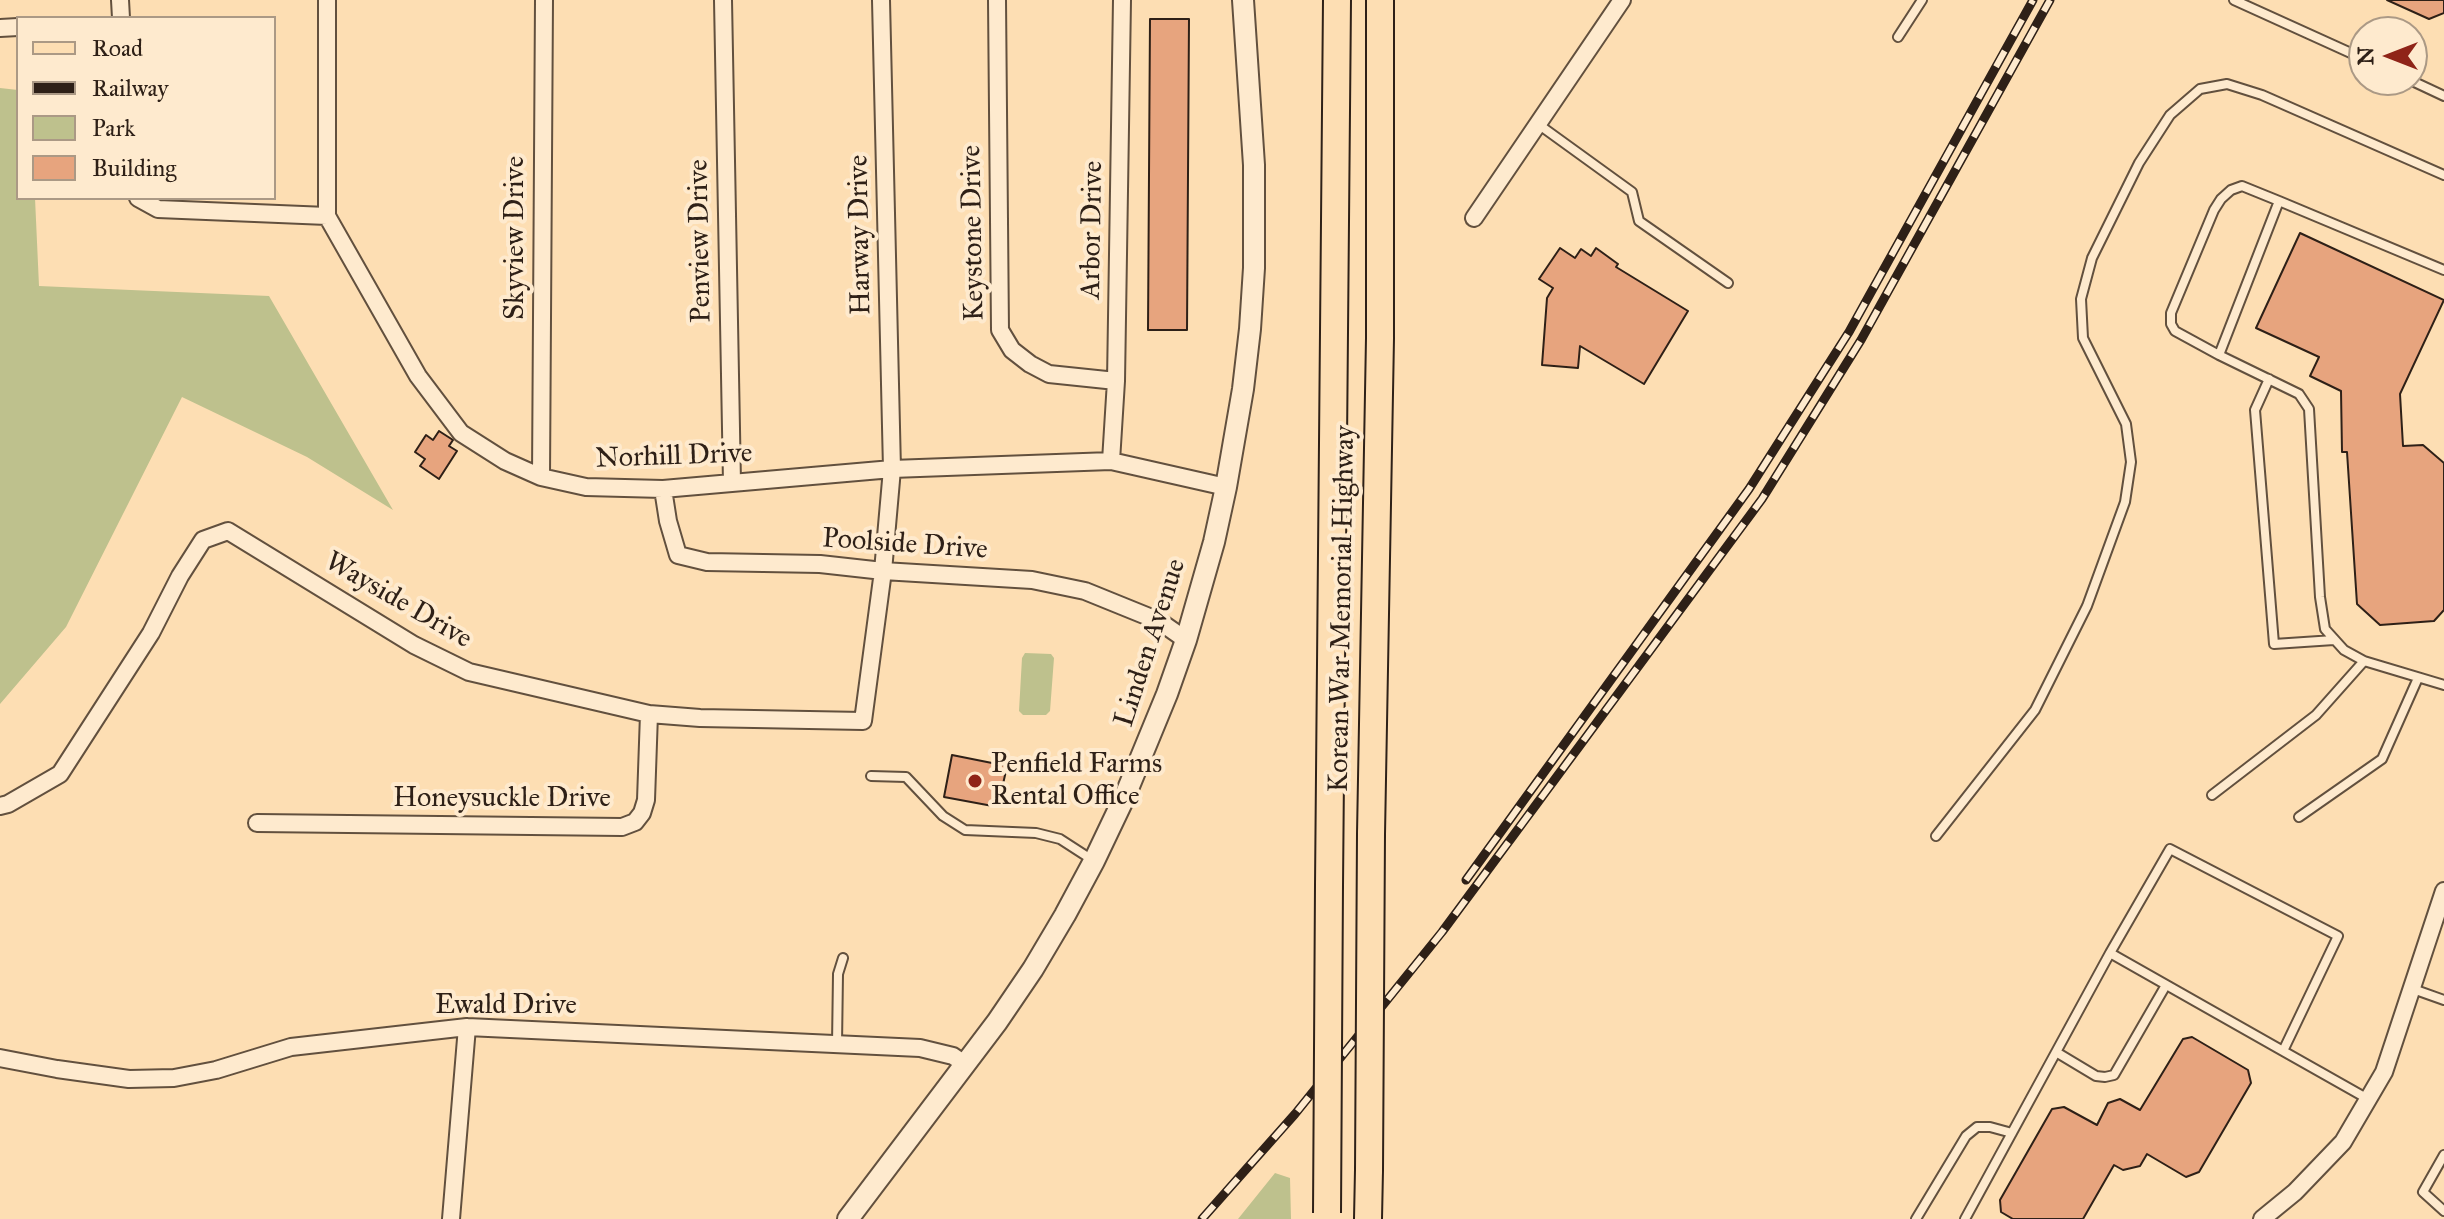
<!DOCTYPE html>
<html>
<head>
<meta charset="utf-8">
<style>
  body { margin:0 }
  #map { position:relative; width:2444px; height:1219px; overflow:hidden; background:#fddeb3; font-family:"IM FELL Great Primer",serif }
  canvas { display:block }
  .legend { position:absolute; left:16px; top:16px; width:260px; height:184px; box-sizing:border-box; background:#feeace; border:2px solid #ab9985; margin:0; padding:10px 14px; list-style:none; font-size:24px; color:#2e2017 }
  .legend li { display:flex; align-items:center; gap:16px; height:40px }
  .legend b { width:40px; border:2px solid #ab9985 }
  .north { position:absolute; left:2348px; top:16px; width:80px; height:80px; box-sizing:border-box; background:#feeace; border:2px solid #ab9985; border-radius:50%; rotate:270deg; font-size:22px; font-weight:700; line-height:32px; text-align:center; color:#2e2017 }
  .north::after { content:''; display:block; margin:auto; width:28px; height:36px; background:#8f2418; clip-path:polygon(50% 0,100% 100%,50% 72%,0 100%) }
</style>
</head>
<body>
<div id="map">
<canvas width="2444" height="1219"></canvas>
<ul class="legend">
<li><b style="height:10px;background:#fddeb3"></b>Road</li>
<li><b style="height:10px;background:#2e2017"></b>Railway</li>
<li><b style="height:22px;background:#bec18d"></b>Park</li>
<li><b style="height:22px;background:#e7a47e"></b>Building</li>
</ul>
<div class="north">N</div>
</div>
<script>
const c = document.querySelector('canvas').getContext('2d');
c.lineJoin = 'round';
function fill(path, color) {
  c.fillStyle = color;
  c.fill(path, 'evenodd');
}
function toPath(rows) {
  const path = new Path2D();
  for (const r of rows) {
    path.moveTo(r[0], r[1]);
    for (let i = 2; i < r.length; i += 2) path.lineTo(r[i], r[i + 1]);
  }
  return path;
}
function strokePath(path, color, width, dash) {
  c.strokeStyle = color;
  c.lineWidth = width;
  c.lineCap = dash ? 'butt' : 'round';
  c.setLineDash(dash || []);
  c.stroke(path);
}
function drawText(font, color, halo, rows, align = 'center') {
  c.font = font + ' "IM FELL Great Primer",serif';
  c.lineWidth = 8;
  c.setLineDash([]);
  c.textBaseline = 'middle';
  c.strokeStyle = halo;
  c.fillStyle = color;
  for (const [text, x, y, turn = 0] of rows) {
    c.save();
    c.translate(x, y);
    c.rotate((+turn || 0) * Math.PI / 180);
    c.textAlign = isNaN(turn) ? turn : align;
    if (halo) c.strokeText(text, 0, 0);
    c.fillText(text, 0, 0);
    c.restore();
  }
}
const green = toPath([
  [0,88,18,90,18,198,35,198,39,286,269,296,393,510,307,457,182,397,66,627,0,704],
  [1025,653,1051,654,1054,658,1050,711,1046,715,1023,715,1019,711,1022,658],
  [1275,1173,1290,1178,1291,1219,1238,1219]
]);
const building = toPath([
  [2387,0,2444,0,2444,13,2429,19,2387,0],
  [1150,19,1189,19,1187,330,1148,330,1150,19],
  [2300,233,2444,300,2400,394,2403,446,2423,445,2444,463,2444,610,2434,621,2380,625,2357,604,2347,452,2342,452,2341,391,2310,376,2319,357,2256,328,2300,233],
  [1560,248,1575,258,1581,249,1591,256,1596,248,1618,264,1616,267,1688,311,1644,384,1580,346,1578,368,1542,365,1547,298,1553,288,1539,279,1560,248],
  [439,431,453,440,449,446,457,451,439,479,420,466,425,459,415,452,426,435,433,440,439,431],
  [952,755,1007,766,998,807,944,797,952,755],
  [2192,1037,2248,1070,2251,1083,2199,1172,2186,1177,2147,1154,2140,1166,2123,1170,2114,1165,2083,1219,2013,1219,2001,1212,2000,1200,2052,1109,2064,1107,2097,1125,2108,1103,2120,1099,2140,1110,2183,1039,2192,1037]
]);
const service = toPath([
  [2234,0,2364,59],
  [1898,37,1922,0],
  [2410,80,2444,96],
  [1538,124,1632,192,1639,221,1728,283],
  [2444,270,2279,201,2219,355,2299,394,2309,409,2320,597,2325,629,2344,650,2364,661,2444,685],
  [2219,355,2175,331,2171,324,2171,313,2214,210,2221,199,2231,190,2242,186,2279,201],
  [2269,379,2255,410,2274,644,2334,640],
  [871,776,906,777,943,816,965,830,1036,833,1060,839,1094,861],
  [2212,795,2316,715,2364,661],
  [2299,817,2382,759,2418,678],
  [1936,836,2035,710,2087,606,2125,502,2131,462,2126,424,2083,338,2081,299,2092,258,2139,163,2170,115,2200,89,2227,84,2262,95,2444,175],
  [2413,989,2444,1000],
  [837,1044,838,974,843,958],
  [2283,1051,2338,936,2170,849,2110,953,2283,1051,2368,1099],
  [2056,1052,2096,1076,2105,1077,2114,1075,2166,985],
  [2444,1155,2423,1192,2444,1211],
  [1916,1219,1966,1136,1977,1127,1990,1127,2012,1133],
  [1965,1219,2110,953]
]);
const minor = toPath([
  [120,0,121,18],
  [327,0,327,216,418,376,461,433,505,461,541,477,586,487,663,489,892,469,1111,461,1226,487],
  [723,0,732,482],
  [997,0,1000,330,1012,350,1030,364,1049,374,1116,381],
  [0,28,18,27],
  [138,198,158,209,327,216],
  [1474,218,1622,0],
  [1111,461,1116,381,1122,0],
  [541,477,544,0],
  [663,489,668,521,678,555,707,562,820,564,883,571,1032,580,1085,591,1159,621,1186,640],
  [0,806,8,804,60,774,151,633,180,576,203,540,228,531,414,645,469,672,649,714,700,718,863,721,883,571,892,469,881,0],
  [257,823,622,827,635,822,642,813,646,800,649,714],
  [0,1058,57,1069,129,1079,174,1078,216,1070,291,1047,467,1027,920,1048,953,1056,966,1065],
  [451,1219,467,1027],
  [2262,1219,2295,1192,2343,1142,2384,1072,2444,891]
]);
const tertiary = toPath([
  [848,1219,997,1022,1033,969,1065,915,1094,861,1125,796,1167,694,1186,640,1214,542,1226,487,1243,389,1250,329,1254,268,1254,165,1243,0]
]);
const primary = toPath([
  [1371,834,1380,338,1380,0],
  [1329,885,1337,0],
  [1368,1219,1369,1170]
]);
const rail = toPath([
  [1466,880,1749,489,1849,332,2033,0],
  [1202,1219,1295,1114,1442,932,1762,499,1861,340,2050,0]
]);
const primaryBridge = toPath([
  [1369,1170,1371,834],
  [1327,1213,1329,885]
]);
const markers = [
  [975,781,8,"#8f2418"]
];
const streetNames = [
  ["Arbor Drive",1093,230,-89],
  ["Keystone Drive",974,233,-91],
  ["Harway Drive",861,235,-91],
  ["Skyview Drive",516,238,-90],
  ["Penview Drive",701,241,-91],
  ["Norhill Drive",674,457,-2],
  ["Poolside Drive",905,545,4],
  ["Wayside Drive",398,601,30],
  ["Korean War Memorial Highway",1343,609,-89],
  ["Linden Avenue",1151,643,-72],
  ["Honeysuckle Drive",502,799],
  ["Ewald Drive",506,1006]
];
const poiNames = [
  ["Penfield Farms",991,765],
  ["Rental Office",991,797]
];
fill(green, '#bec18d');
fill(building, '#e7a47e');
strokePath(building, '#2e2017', 2);
strokePath(service, '#62503e', 12);
strokePath(minor, '#62503e', 20);
strokePath(tertiary, '#62503e', 24);
strokePath(primary, '#2e2017', 30);
strokePath(service, '#feeace', 8);
strokePath(minor, '#feeace', 16);
strokePath(tertiary, '#feeace', 20);
strokePath(primary, '#fddeb3', 26);
strokePath(rail, '#2e2017', 9);
strokePath(rail, '#feeace', 6, [18]);
strokePath(primaryBridge, '#2e2017', 30, []);
strokePath(primaryBridge, '#fddeb3', 26);
for (const [x, y, r, color] of markers) {
  const dot = new Path2D();
  dot.arc(x, y, r, 0, 2 * Math.PI);
  c.fillStyle = color;
  c.fill(dot);
  strokePath(dot, '#feeace', 3);
}
drawText('28px', '#2e2017', '#feeace', streetNames);
drawText('28px', '#2e2017', '#feeace', poiNames, 'left');
</script>
</body>
</html>
